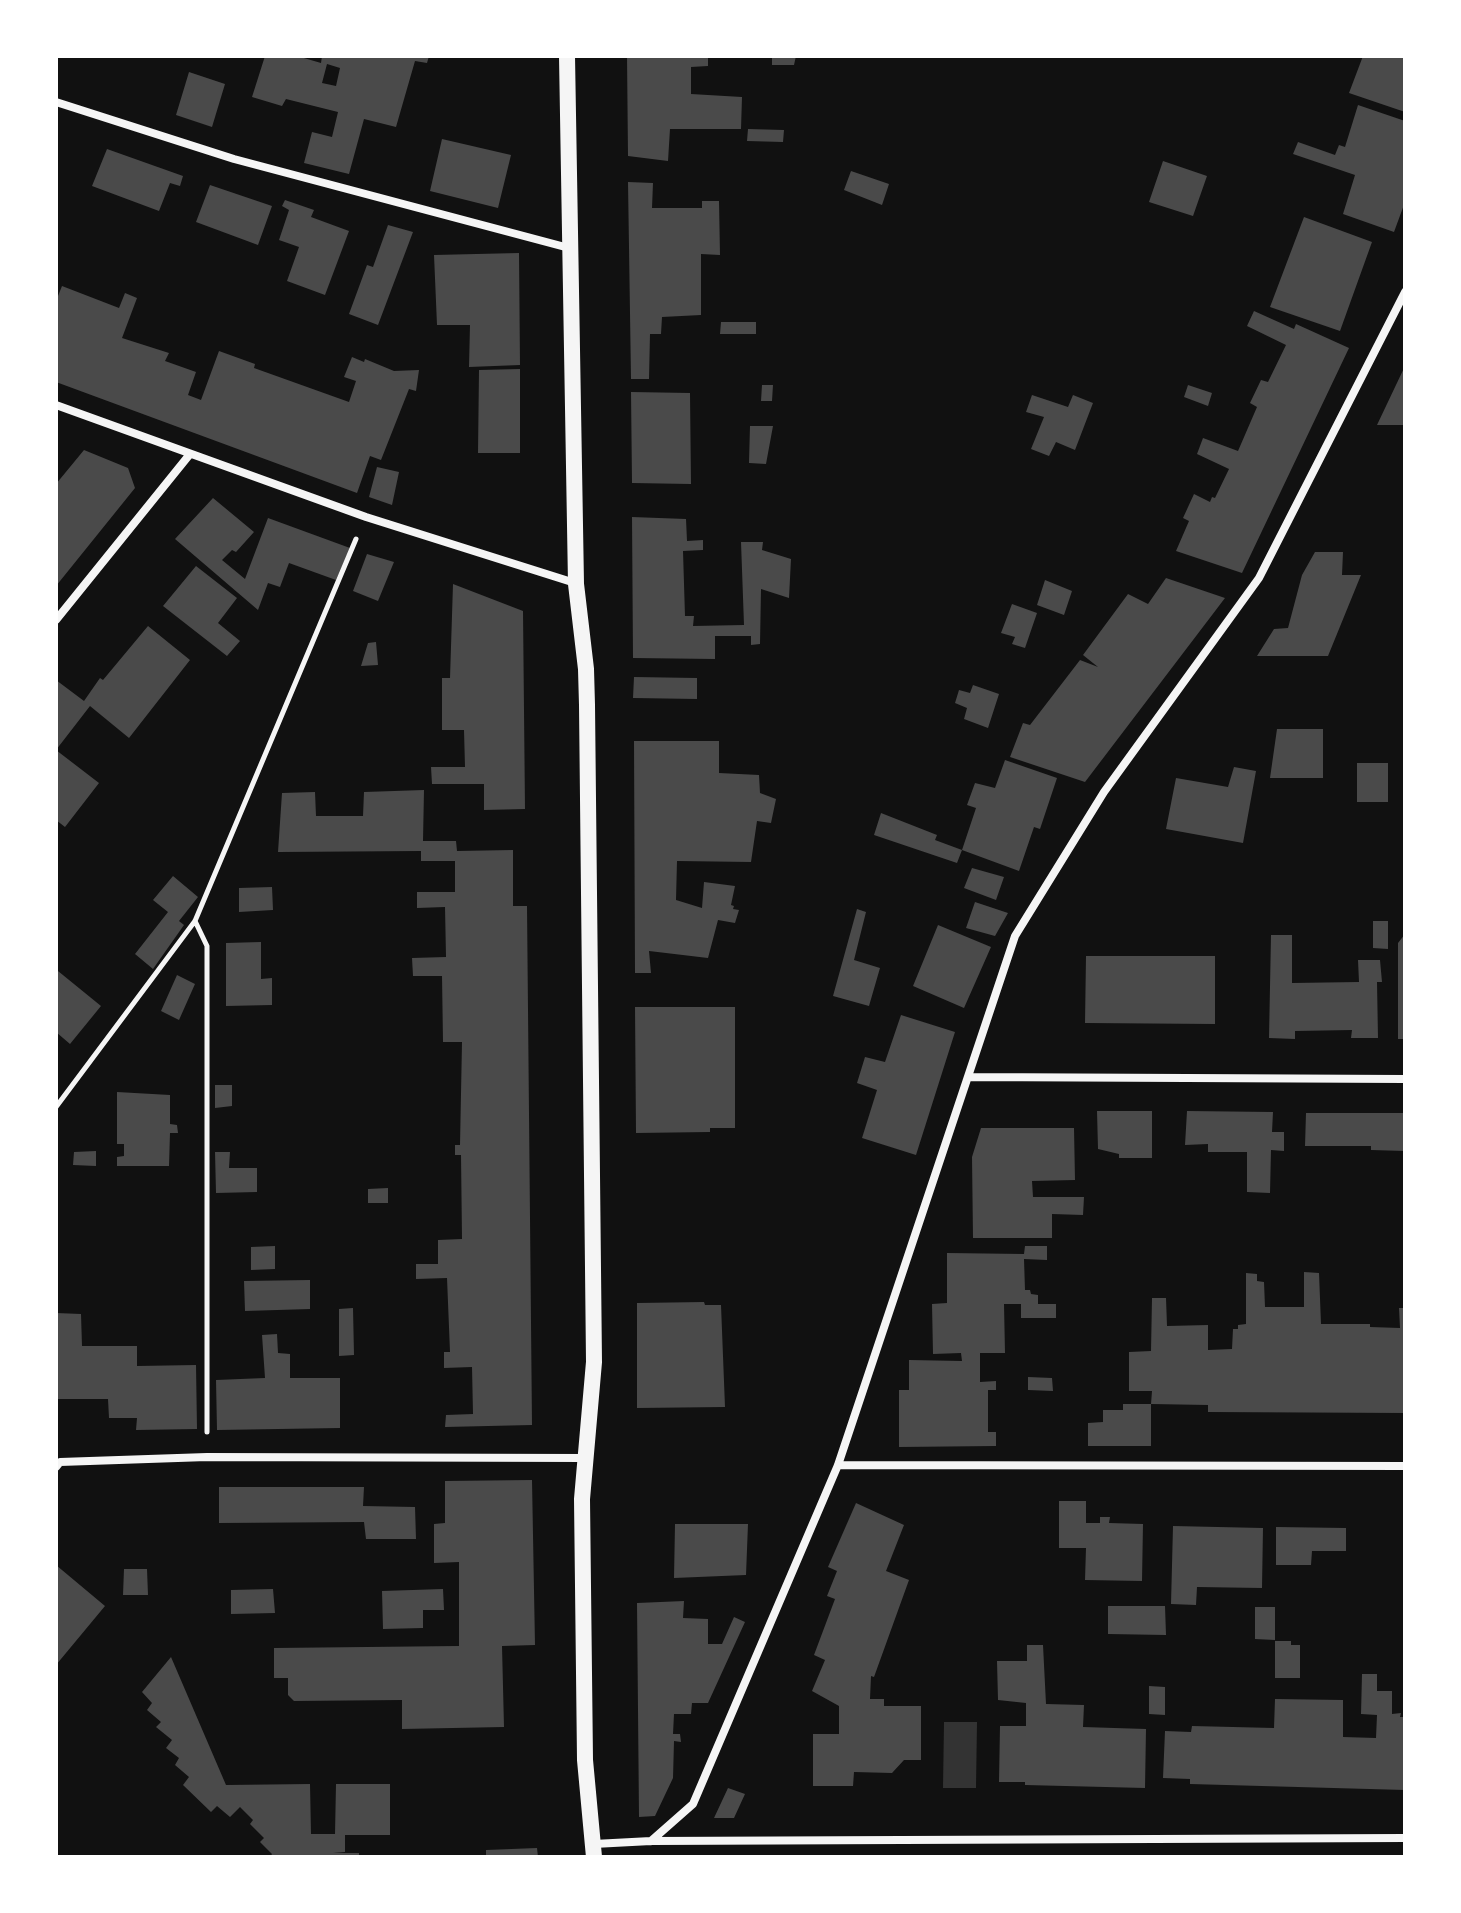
<!DOCTYPE html>
<html>
<head>
<meta charset="utf-8">
<style>
  body { margin:0 }
  #map { position:relative; width:1461px; height:1913px; overflow:hidden; background:#111; font-family:Rubik,sans-serif }
  canvas { display:block }
  .frame { position:absolute; inset:0; border:58px solid #fff; pointer-events:none }
</style>
</head>
<body>
<div id="map">
<canvas width="1461" height="1913"></canvas>
<div class="frame"></div>
</div>
<script>
const c = document.querySelector('canvas').getContext('2d');
c.lineJoin = 'round';
function fill(path, color) {
  c.fillStyle = color;
  c.fill(path, 'evenodd');
}
function toPath(rows) {
  const path = new Path2D();
  for (const r of rows) {
    path.moveTo(r[0], r[1]);
    for (let i = 2; i < r.length; i += 2) path.lineTo(r[i], r[i + 1]);
  }
  return path;
}
function strokePath(path, color, width, dash) {
  c.strokeStyle = color;
  c.lineWidth = width;
  c.lineCap = dash ? 'butt' : 'round';
  c.setLineDash(dash || []);
  c.stroke(path);
}
const water = toPath([
  [944,1722,977,1722,976,1788,943,1788]
]);
const building = toPath([
  [265,56,297,56,321,63,322,56,429,56,427,63,415,61,396,127,364,119,349,174,304,163,312,132,332,137,338,112,286,99,282,106,252,97],
  [327,64,340,68,336,86,322,83],
  [627,56,708,56,708,66,691,67,691,94,742,97,741,129,670,129,668,161,628,156],
  [772,56,796,56,794,65,772,65],
  [1363,56,1405,56,1405,112,1349,93],
  [189,72,225,84,212,127,176,115],
  [1358,105,1405,121,1405,202,1394,232,1343,214,1355,175,1293,154,1298,142,1335,155,1339,145,1345,147],
  [748,129,784,130,783,142,747,141],
  [442,139,511,155,498,208,430,191],
  [107,149,183,176,180,186,170,183,159,211,92,186],
  [1163,161,1207,176,1193,216,1149,202],
  [851,171,889,184,882,205,844,190],
  [628,182,653,183,652,208,702,208,702,201,719,201,720,255,701,254,701,315,662,317,661,334,650,334,649,379,631,379],
  [210,185,272,206,258,245,196,222],
  [285,200,314,210,311,217,349,231,325,295,287,281,299,247,279,240,289,210,282,206],
  [1304,217,1372,242,1340,331,1270,307],
  [388,225,413,232,378,325,349,314,367,265,373,267],
  [519,253,520,365,469,367,470,325,437,325,434,255],
  [62,286,119,308,125,293,137,298,122,338,169,353,165,361,196,372,188,395,201,400,219,351,255,364,254,368,349,402,356,381,344,377,352,357,364,362,365,359,394,371,419,370,416,391,409,389,381,460,370,456,357,493,56,382,56,301],
  [1254,311,1294,329,1296,324,1349,348,1242,573,1176,551,1189,521,1183,518,1194,494,1210,502,1212,497,1215,498,1229,469,1197,454,1203,438,1238,451,1257,407,1250,403,1261,380,1268,382,1286,345,1247,326],
  [721,322,756,322,756,334,720,334],
  [1405,366,1405,425,1377,425],
  [520,369,520,453,478,453,479,370],
  [762,385,773,385,772,401,761,401],
  [1188,385,1212,393,1208,406,1184,397],
  [631,392,690,393,691,484,632,483],
  [1032,395,1068,407,1073,395,1093,403,1075,450,1056,442,1049,456,1031,449,1044,417,1026,412],
  [750,426,773,426,766,464,749,463],
  [84,450,128,468,135,488,56,586,56,484],
  [377,467,399,472,392,505,369,497],
  [213,498,254,532,236,552,232,550,222,560,245,579,268,518,350,548,336,580,289,563,280,587,268,583,258,610,175,539],
  [632,517,686,519,687,541,703,540,703,550,683,551,685,616,694,616,693,626,744,625,741,542,763,542,762,550,791,559,789,598,761,589,760,644,751,645,751,636,715,636,715,659,633,658],
  [1315,552,1343,552,1342,575,1361,575,1328,656,1257,656,1274,629,1288,628,1302,575],
  [367,554,394,562,378,601,353,591],
  [196,566,237,598,218,623,240,641,227,656,163,606],
  [1166,578,1225,598,1085,782,1010,757,1023,723,1030,725,1080,660,1098,667,1083,655,1128,594,1148,604],
  [1045,580,1072,591,1064,615,1037,605],
  [453,584,523,611,525,809,484,810,484,784,432,784,431,767,465,767,464,730,442,730,442,678,450,678],
  [1012,604,1037,613,1025,648,1012,644,1015,637,1001,633],
  [148,626,190,660,129,738,90,706,56,750,99,783,65,827,56,820,56,680,84,701,100,678,103,680],
  [376,642,378,665,361,666,368,643],
  [634,677,697,678,697,699,633,698],
  [973,685,999,694,988,728,964,719,967,708,955,703,959,690,970,693],
  [1277,729,1323,729,1323,778,1270,778],
  [634,741,719,741,719,773,759,775,760,793,776,799,771,823,757,821,751,862,677,861,676,900,702,908,704,882,735,886,731,905,734,906,733,909,739,910,735,923,718,920,708,958,649,951,651,973,635,973],
  [1005,760,1057,778,1040,829,1034,827,1019,871,962,850,976,808,967,805,975,783,995,788],
  [1357,763,1388,763,1388,802,1357,802],
  [1234,767,1256,771,1243,843,1166,829,1176,778,1228,787],
  [424,790,423,841,456,841,457,851,513,850,513,906,527,906,532,1425,445,1427,446,1415,473,1414,472,1367,444,1368,444,1352,450,1352,447,1278,416,1279,416,1264,438,1264,438,1240,462,1239,461,1155,455,1155,455,1145,460,1145,462,1042,443,1042,442,976,413,976,412,958,446,957,445,907,417,908,417,892,455,892,455,861,421,861,421,851,278,852,282,793,315,792,316,816,363,816,364,792],
  [881,813,937,835,935,840,962,850,957,863,874,835],
  [972,868,1004,877,996,900,964,888],
  [173,876,198,897,179,921,184,925,153,969,135,954,168,912,153,900],
  [272,887,273,910,239,912,239,888],
  [975,902,1008,913,995,936,966,928],
  [857,909,866,912,854,960,880,968,869,1006,833,996],
  [1373,921,1388,921,1388,949,1373,948],
  [938,925,991,947,964,1008,913,986],
  [1405,934,1405,1039,1398,1039,1398,943],
  [1271,935,1292,935,1292,983,1359,982,1358,960,1380,960,1382,982,1377,982,1378,1038,1351,1038,1352,1030,1295,1031,1295,1039,1269,1038],
  [261,942,261,979,272,978,272,1005,226,1006,226,943],
  [1086,956,1215,956,1215,1024,1085,1023],
  [58,971,101,1006,70,1044,56,1032],
  [177,975,195,984,179,1020,161,1011],
  [635,1007,735,1007,735,1128,710,1128,710,1132,636,1133],
  [901,1015,955,1032,916,1155,862,1138,877,1090,857,1083,865,1057,885,1062],
  [215,1085,232,1085,232,1106,215,1108],
  [117,1092,170,1095,170,1124,177,1125,178,1133,170,1133,169,1166,117,1166,117,1157,124,1156,124,1144,117,1144],
  [1097,1111,1152,1111,1152,1158,1119,1158,1119,1154,1098,1149],
  [1187,1111,1273,1112,1272,1132,1284,1132,1284,1151,1271,1150,1270,1193,1247,1192,1247,1152,1208,1152,1208,1144,1185,1145],
  [1306,1113,1405,1113,1405,1151,1371,1150,1371,1146,1305,1146],
  [981,1128,1074,1128,1075,1180,1032,1181,1033,1197,1084,1197,1083,1215,1052,1214,1052,1238,973,1238,972,1157],
  [96,1151,96,1166,73,1165,74,1152],
  [215,1152,230,1152,229,1168,257,1168,257,1192,216,1193],
  [388,1188,388,1203,368,1203,368,1189],
  [275,1246,275,1269,251,1270,251,1247],
  [1025,1246,1047,1246,1047,1260,1024,1259,1025,1290,1030,1290,1031,1294,1038,1295,1038,1304,1056,1304,1056,1318,1021,1318,1021,1304,1004,1304,1005,1353,980,1353,980,1382,996,1381,996,1390,988,1390,988,1432,996,1432,996,1446,899,1447,899,1390,909,1390,909,1360,962,1361,961,1353,933,1354,932,1304,947,1303,947,1253,1024,1254],
  [1304,1272,1319,1273,1321,1324,1370,1324,1370,1327,1400,1328,1399,1308,1405,1308,1405,1413,1208,1412,1208,1405,1151,1404,1151,1446,1088,1446,1088,1423,1103,1422,1103,1410,1123,1410,1123,1404,1151,1404,1152,1391,1129,1391,1129,1352,1151,1351,1152,1298,1166,1298,1167,1326,1208,1325,1208,1350,1232,1349,1233,1329,1238,1329,1238,1325,1246,1324,1246,1273,1257,1274,1257,1281,1264,1282,1265,1307,1304,1307],
  [310,1280,310,1309,245,1311,244,1281],
  [704,1302,705,1305,721,1305,725,1407,637,1408,637,1303],
  [353,1308,354,1355,339,1356,339,1309],
  [56,1313,81,1314,82,1346,137,1346,137,1366,196,1365,197,1429,136,1430,137,1418,109,1418,108,1399,56,1399],
  [277,1334,278,1353,290,1354,290,1378,340,1378,340,1428,217,1430,216,1380,265,1378,262,1335],
  [1028,1377,1052,1378,1053,1391,1028,1390],
  [532,1480,535,1645,502,1646,504,1727,402,1729,402,1700,294,1701,288,1695,288,1678,274,1678,274,1648,459,1646,459,1562,434,1563,434,1524,445,1523,445,1481],
  [219,1487,364,1487,363,1506,415,1507,416,1539,366,1539,364,1522,219,1523],
  [1059,1501,1086,1501,1086,1523,1100,1523,1100,1517,1110,1517,1109,1523,1143,1524,1142,1581,1085,1580,1086,1548,1059,1548],
  [856,1503,904,1525,886,1571,909,1580,874,1677,871,1676,870,1699,884,1699,884,1706,921,1706,921,1760,904,1760,892,1773,854,1772,853,1786,813,1786,813,1734,839,1734,839,1706,812,1691,825,1660,814,1655,835,1599,827,1596,837,1571,828,1567],
  [675,1524,748,1524,746,1575,674,1578],
  [1173,1526,1263,1528,1262,1588,1197,1587,1196,1605,1171,1604],
  [1276,1527,1346,1528,1346,1551,1312,1551,1311,1565,1276,1565],
  [56,1565,105,1606,56,1665],
  [124,1569,147,1569,148,1595,123,1595],
  [273,1589,275,1613,231,1614,231,1590],
  [443,1589,444,1610,423,1610,423,1628,383,1629,382,1591],
  [684,1601,683,1618,708,1619,708,1644,722,1644,734,1617,745,1622,708,1703,692,1703,691,1714,674,1714,673,1734,680,1734,681,1742,674,1741,673,1778,655,1816,639,1817,637,1603],
  [1108,1606,1165,1606,1166,1635,1108,1634],
  [1255,1607,1275,1607,1275,1640,1255,1639],
  [1275,1641,1291,1641,1291,1645,1300,1645,1300,1678,1275,1678],
  [1027,1645,1043,1645,1046,1704,1084,1705,1083,1727,1146,1729,1145,1788,1025,1785,1025,1782,999,1782,1000,1726,1026,1726,1026,1703,998,1700,997,1661,1027,1661],
  [171,1657,226,1785,310,1784,311,1834,335,1834,336,1784,390,1784,390,1835,345,1835,345,1852,333,1853,359,1853,359,1857,270,1857,272,1854,260,1842,264,1838,250,1824,253,1820,240,1807,230,1817,217,1806,211,1812,183,1785,189,1777,175,1765,179,1758,166,1748,172,1740,156,1727,161,1722,147,1710,152,1703,142,1692],
  [1362,1674,1377,1674,1377,1691,1392,1691,1392,1714,1401,1713,1400,1717,1405,1717,1405,1790,1190,1784,1190,1779,1163,1778,1165,1731,1191,1732,1192,1726,1274,1728,1275,1699,1343,1700,1343,1737,1376,1738,1377,1715,1361,1714],
  [1149,1686,1165,1687,1165,1715,1149,1714],
  [728,1788,745,1794,734,1818,714,1818],
  [537,1848,538,1857,486,1857,486,1850]
]);
const path = toPath([
  [195,921,207,946,207,1432],
  [56,1107,195,921,356,539]
]);
const minor = toPath([
  [56,102,234,159,569,248],
  [56,405,366,517,575,583],
  [56,620,190,454],
  [968,1077,1405,1079],
  [838,1465,1405,1466],
  [56,1467,60,1462,207,1457,585,1458],
  [651,1841,693,1804,838,1465,1015,936,1104,792,1259,578,1405,292],
  [594,1844,651,1841,1405,1838]
]);
const secondary = toPath([
  [567,56,576,584,586,669,587,705,594,1362,582,1499,585,1760,594,1857]
]);
fill(water, '#333');
fill(building, '#4a4a4a');
strokePath(path, '#f5f5f5', 5);
strokePath(minor, '#f5f5f5', 8);
strokePath(secondary, '#f5f5f5', 16);
</script>
</body>
</html>
